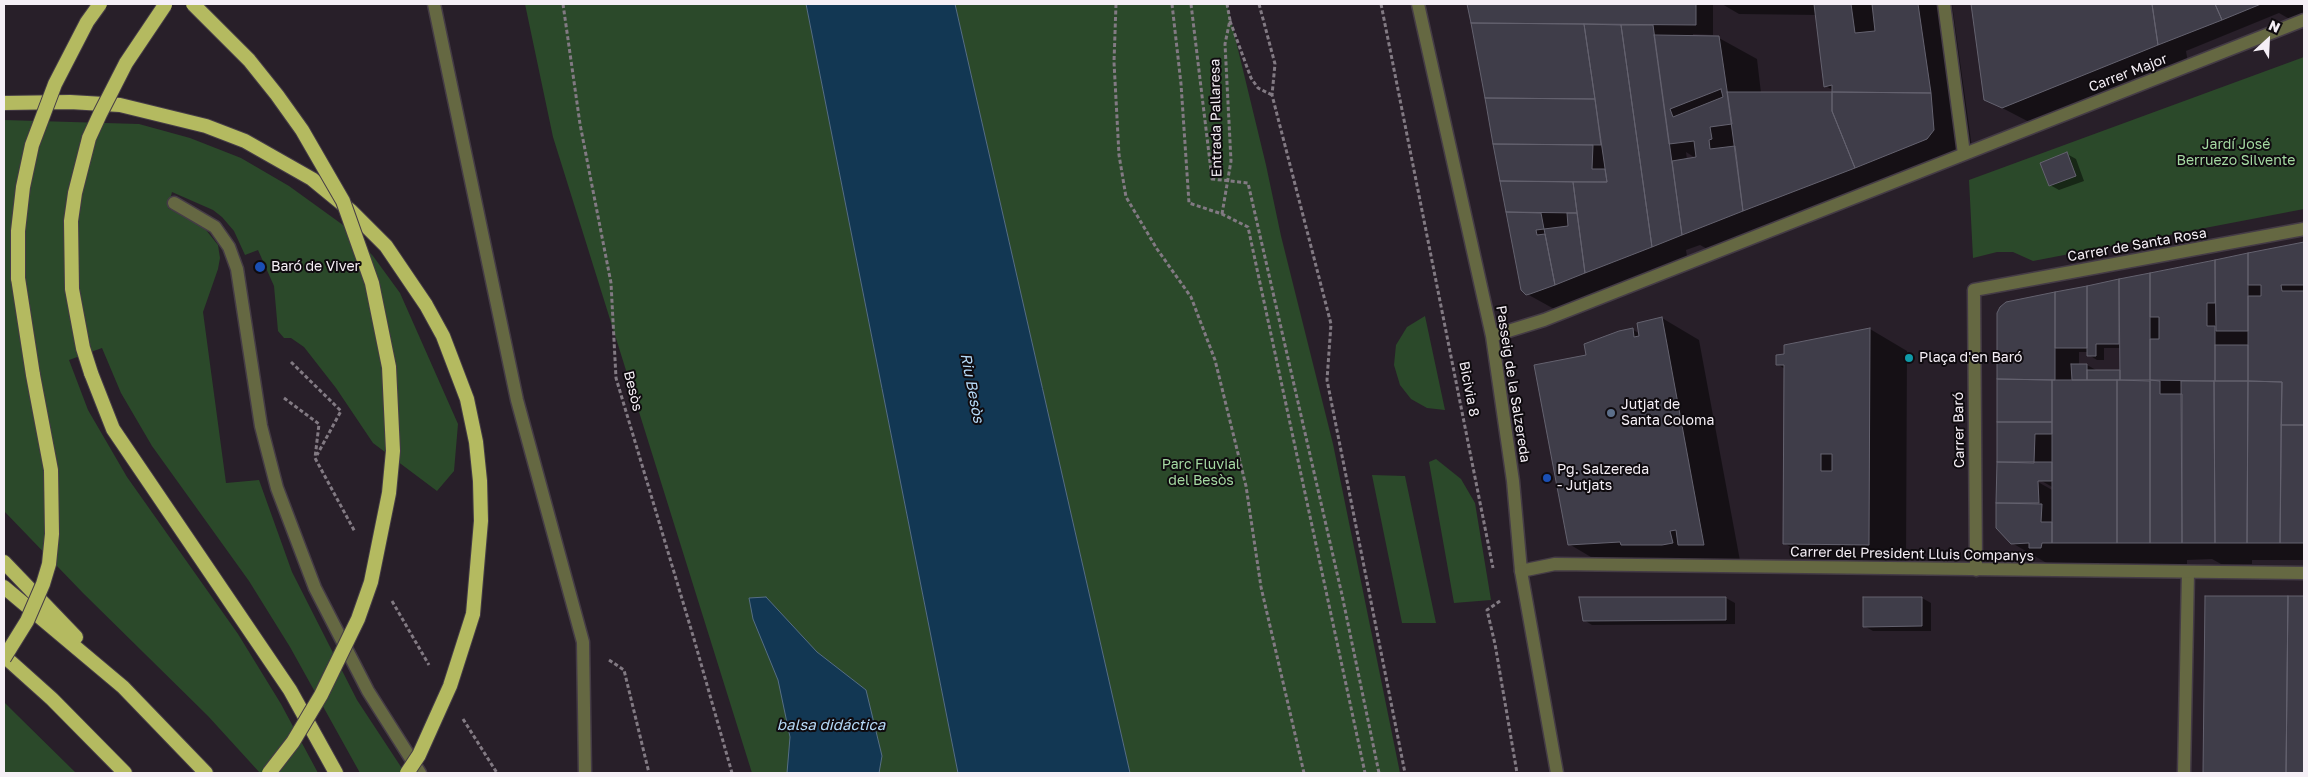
<!DOCTYPE html>
<html>
<head>
<meta charset="utf-8">
<style>
  body { margin:0 }
  #map { position:relative; width:2308px; height:777px; overflow:hidden; background:#281f29; font-family:"Golos Text",sans-serif }
  canvas { display:block }
  .frame { position:absolute; inset:0; border:5px solid #f5eff6; pointer-events:none }
  .north { position:absolute; left:2243px; top:15px; width:50px; height:50px; -webkit-text-stroke:4px #0f0b0f; paint-order:stroke; rotate:25deg; font-size:14px; font-weight:700; line-height:20px; text-align:center; color:#f5eff6 }
  .north::after { content:''; display:block; margin:auto; width:18px; height:22px; background:#f5eff6; clip-path:polygon(50% 0,100% 100%,50% 72%,0 100%) }
</style>
</head>
<body>
<div id="map">
<canvas width="2308" height="777"></canvas>
<div class="frame"></div>
<div class="north">N</div>
</div>
<script>
const c = document.querySelector('canvas').getContext('2d');
c.lineJoin = 'round';
function fill(path, color) {
  c.fillStyle = color;
  c.fill(path, 'evenodd');
}
function toPath(rows) {
  const path = new Path2D();
  for (const r of rows) {
    path.moveTo(r[0], r[1]);
    for (let i = 2; i < r.length; i += 2) path.lineTo(r[i], r[i + 1]);
  }
  return path;
}
function strokePath(path, color, width, dash) {
  c.strokeStyle = color;
  c.lineWidth = width;
  c.lineCap = dash ? 'butt' : 'round';
  c.setLineDash(dash || []);
  c.stroke(path);
}
function drawText(font, color, halo, rows, align = 'center') {
  c.font = font + ' "Golos Text",sans-serif';
  c.lineWidth = 4;
  c.setLineDash([]);
  c.textBaseline = 'middle';
  c.strokeStyle = halo;
  c.fillStyle = color;
  for (const [text, x, y, turn = 0] of rows) {
    c.save();
    c.translate(x, y);
    c.rotate((+turn || 0) * Math.PI / 180);
    c.textAlign = isNaN(turn) ? turn : align;
    if (halo) c.strokeText(text, 0, 0);
    c.fillText(text, 0, 0);
    c.restore();
  }
}
const green = toPath([
  [525,4,806,4,958,773,752,773,553,137],
  [955,4,1227,4,1266,165,1281,236,1333,444,1400,773,1130,773],
  [2304,57,2304,209,2033,261,2013,252,1997,252,1973,258,1969,180],
  [4,120,139,124,190,138,241,158,289,186,343,225,373,256,400,293,458,424,454,471,437,491,373,443,336,388,304,347,291,338,284,338,278,331,274,286,258,250,245,255,234,231,222,217,213,210,172,192,168,208,202,225,218,245,220,258,218,269,203,312,226,483,259,480,292,572,357,700,405,773,360,773,290,647,249,581,152,446,121,393,102,348,69,360,88,410,127,477,238,634,281,704,318,773,260,773,208,716,83,593,4,511],
  [1425,316,1445,410,1427,408,1411,399,1400,385,1394,365,1396,345,1407,327],
  [1436,459,1461,479,1475,503,1491,600,1454,603,1429,462],
  [1372,475,1405,476,1436,623,1402,623],
  [4,702,17,715,76,773,4,773]
]);
const water = toPath([
  [806,4,955,4,1130,773,958,773,806,4],
  [766,597,817,652,866,690,882,756,879,773,787,773,790,737,778,680,753,619,749,598,766,597]
]);
const shadow = toPath([
  [1469,4,1713,4,1713,35,1693,34,1693,37,1719,38,1757,59,1761,93,1834,94,1833,90,1825,86,1817,15,1739,14,1722,4,1952,4,1972,148,1720,256,1700,245,1686,250,1689,268,1565,315,1527,294,1521,288],
  [1686,152,1697,159,1687,160],
  [1972,4,2304,4,2304,23,2300,25,2279,13,2186,51,2188,63,2033,124,1985,99],
  [2067,154,2076,159,2084,181,2059,190,2050,185],
  [2304,243,2304,560,2252,560,2252,564,2221,564,2212,559,2187,560,2187,564,2050,565,2012,543,1998,528,1999,310,2055,294],
  [2104,348,2121,348,2121,373,2096,370,2087,365,2079,365,2079,352,2089,352,2089,355,2097,360,2104,360],
  [2040,480,2054,488,2054,491,2038,482],
  [1662,318,1699,340,1741,566,1606,566,1569,544,1587,356,1632,329,1640,334],
  [1870,329,1907,351,1906,566,1821,565,1784,543,1785,369,1777,364,1785,356],
  [2206,597,2304,597,2304,773,2204,773],
  [1726,598,1735,603,1735,624,1592,625,1584,620],
  [1864,598,1922,598,1931,603,1931,631,1873,631,1864,626]
]);
const building = toPath([
  [1467,4,1696,4,1696,25,1471,23,1467,4],
  [1814,4,1851,4,1855,33,1875,31,1872,4,1918,4,1931,93,1832,92,1832,85,1824,87,1814,4],
  [1971,4,2152,4,2158,45,2002,108,1984,100,1971,4],
  [2152,4,2215,4,2222,20,2158,45,2152,4],
  [2215,4,2261,4,2222,20,2215,4],
  [1471,23,1584,24,1595,99,1485,98,1471,23],
  [1584,24,1621,25,1652,247,1585,273,1573,182,1607,182,1584,24],
  [1621,25,1653,25,1682,235,1652,247,1621,25],
  [1654,35,1719,36,1732,124,1710,127,1712,139,1709,140,1710,149,1735,146,1743,211,1682,235,1672,161,1696,157,1694,141,1669,144,1654,35],
  [1721,89,1723,97,1673,117,1670,109,1721,89],
  [1727,92,1832,92,1832,111,1855,168,1743,211,1727,92],
  [1832,92,1931,93,1934,130,1927,139,1855,168,1832,111,1832,92],
  [1485,98,1595,99,1601,145,1493,144,1485,98],
  [1493,144,1593,145,1592,169,1605,169,1607,182,1500,181,1493,144],
  [2067,152,2076,176,2049,186,2040,163,2067,152],
  [1500,181,1573,182,1577,213,1506,212,1500,181],
  [1506,212,1541,213,1544,229,1536,230,1537,235,1545,234,1555,285,1530,294,1526,295,1521,290,1506,212],
  [1567,213,1577,213,1585,273,1555,285,1544,229,1568,226,1567,213],
  [2304,242,2304,285,2281,285,2282,291,2304,291,2304,425,2281,425,2282,382,2248,381,2248,296,2261,296,2261,285,2248,285,2248,253,2304,242],
  [2248,253,2248,331,2216,331,2215,260,2248,253],
  [2215,260,2215,303,2207,303,2207,326,2215,326,2215,381,2150,380,2150,339,2159,339,2159,317,2150,317,2150,273,2215,260],
  [2150,273,2150,380,2120,380,2119,279,2150,273],
  [2119,279,2119,344,2096,344,2096,356,2087,356,2087,286,2119,279],
  [2087,286,2087,348,2055,348,2055,292,2087,286],
  [2055,292,2055,380,1997,379,1997,313,2000,307,2006,302,2055,292],
  [1662,317,1704,545,1678,545,1676,530,1670,531,1673,543,1662,545,1621,545,1620,542,1568,545,1534,365,1586,355,1584,344,1619,331,1633,328,1634,337,1639,336,1637,323,1662,317],
  [1870,328,1869,545,1783,544,1784,365,1776,365,1776,355,1784,354,1784,345,1870,328],
  [1821,454,1832,454,1832,471,1821,471,1821,454],
  [2215,345,2248,345,2248,381,2215,381,2215,345],
  [2071,364,2087,364,2087,380,2072,380,2071,364],
  [2087,370,2120,370,2120,380,2087,380,2087,370],
  [1997,379,2052,380,2052,422,1997,422,1997,379],
  [2052,380,2117,380,2117,543,2052,543,2052,380],
  [2117,380,2150,381,2150,543,2117,543,2117,380],
  [2150,380,2160,381,2160,394,2182,394,2182,543,2150,543,2150,380],
  [2181,381,2214,381,2215,543,2182,543,2181,381],
  [2214,381,2248,381,2247,543,2215,543,2214,381],
  [2248,381,2282,382,2280,543,2247,543,2248,381],
  [1997,422,2052,422,2052,434,2035,434,2034,463,1997,462,1997,422],
  [2281,425,2304,425,2304,543,2280,543,2281,425],
  [1997,462,2052,462,2052,481,2038,481,2039,503,1996,503,1997,462],
  [1996,503,2042,504,2041,522,2052,522,2052,543,2042,543,2041,548,2029,548,2029,543,2011,544,1996,528,1996,503],
  [2205,596,2288,596,2286,773,2203,773,2205,596],
  [2288,596,2304,596,2304,773,2286,773,2288,596],
  [1579,597,1726,597,1726,620,1583,621,1579,597],
  [1863,597,1922,597,1922,626,1863,627,1863,597]
]);
const path = toPath([
  [563,4,580,124,611,283,616,378,694,639,732,773],
  [1116,4,1114,62,1119,155,1126,197,1157,249,1191,297,1215,360,1246,486,1261,587,1304,773],
  [1172,4,1181,84,1189,203,1222,214,1248,227,1365,773],
  [1191,4,1212,179,1248,183,1342,595,1379,773],
  [1259,4,1275,64,1272,95,1331,324,1327,380,1405,773],
  [1381,4,1493,568],
  [1230,21,1251,78,1258,88,1272,95],
  [1222,214,1231,161,1225,44,1230,20,1227,4],
  [291,362,341,411,317,455],
  [284,398,319,424,315,458,355,532],
  [392,601,429,665],
  [1500,601,1487,610,1495,644,1517,773],
  [609,660,624,670,649,773],
  [463,719,497,773]
]);
const service = toPath([
  [434,4,517,400,583,642,585,773],
  [174,203,215,227,229,247,237,269,261,426,277,488,315,588,368,691,420,773]
]);
const pedestrian = toPath([
  [2184,773,2188,572]
]);
const minor = toPath([
  [1418,4,1492,336,1513,481,1521,571,1555,564,2304,573],
  [1944,4,1964,154],
  [1492,336,1544,320,2304,20],
  [1976,570,1974,290,2304,229]
]);
const tertiary = toPath([
  [1521,571,1557,773]
]);
const trunk = toPath([
  [4,103,70,102,120,105,206,126,245,141,312,179,351,211,386,246,426,305,443,336,467,399,476,442,480,481,481,521,473,614],
  [18,278,33,375],
  [91,373,113,429,290,690,336,773],
  [4,562,76,637],
  [4,587,123,687,206,773],
  [4,656,52,699,125,773]
]);
const trunkBridge = toPath([
  [193,4,249,60,277,95,302,130,343,201,372,283,389,367,393,451,389,493,371,582,358,619,321,695,293,742,269,773],
  [18,278,18,231,23,187,32,145,55,84,87,22,100,4],
  [91,373,83,348,72,289,71,221,75,193,89,138,100,114,126,63,165,5],
  [4,658,27,621,43,584,49,564,52,534,51,470,33,375],
  [407,773,419,755,450,686,473,614]
]);
const markers = [
  [260,267,6,"#1a4fb4"],
  [1909,358,5,"#0f9aa8"],
  [1611,413,5,"#5c6f8a"],
  [1547,478,5,"#1a4fb4"]
];
const streetNames = [
  ["Carrer Major",2128,73,-21],
  ["Entrada Pallaresa",1216,118,-91],
  ["Carrer de Santa Rosa",2137,245,-10],
  ["Passeig de la Salzereda",1513,384,81],
  ["Bicivia 8",1469,389,79],
  ["Besòs",633,391,76],
  ["Carrer Baró",1959,430,-91],
  ["Carrer del President Lluis Companys",1912,554,1]
];
const parkNames = [
  ["Jardí José",2236,145],
  ["Berruezo Silvente",2236,161],
  ["Parc Fluvial",1201,465],
  ["del Besòs",1201,481]
];
const poiNames = [
  ["Baró de Viver",271,267],
  ["Plaça d'en Baró",1919,358],
  ["Jutjat de",1621,405],
  ["Santa Coloma",1621,421],
  ["Pg. Salzereda",1557,470],
  ["- Jutjats",1557,486]
];
const waterNames = [
  ["Riu Besòs",972,388,79],
  ["balsa didáctica",831,725]
];
fill(green, '#2b492a');
fill(water, '#123753');
strokePath(water, '#566e84', 1);
fill(shadow, '#0007');
fill(building, '#3f3d49');
strokePath(building, '#64626f', 1);
strokePath(service, '#453c46', 15);
strokePath(pedestrian, '#453c46', 15);
strokePath(minor, '#453c46', 15);
strokePath(tertiary, '#453c46', 15);
strokePath(trunk, '#453c46', 16);
strokePath(path, '#827a83', 3, [4, 2.5]);
strokePath(service, '#656842', 12);
strokePath(pedestrian, '#656842', 12);
strokePath(minor, '#656842', 12);
strokePath(tertiary, '#656842', 12);
strokePath(trunk, '#b4ba60', 14);
strokePath(trunkBridge, '#453c46', 16, []);
strokePath(trunkBridge, '#b4ba60', 14);
for (const [x, y, r, color] of markers) {
  const dot = new Path2D();
  dot.arc(x, y, r, 0, 2 * Math.PI);
  c.fillStyle = color;
  c.fill(dot);
  strokePath(dot, '#0f0b0f', 2);
}
drawText('14px', '#f5eff6', '#0f0b0f', streetNames);
drawText('14px', '#a5daa2', '#0f0b0f', parkNames);
drawText('14px', '#f5eff6', '#0f0b0f', poiNames, 'left');
drawText('italic 15px', '#b5d9f7', '#0f0b0f', waterNames);
</script>
</body>
</html>
